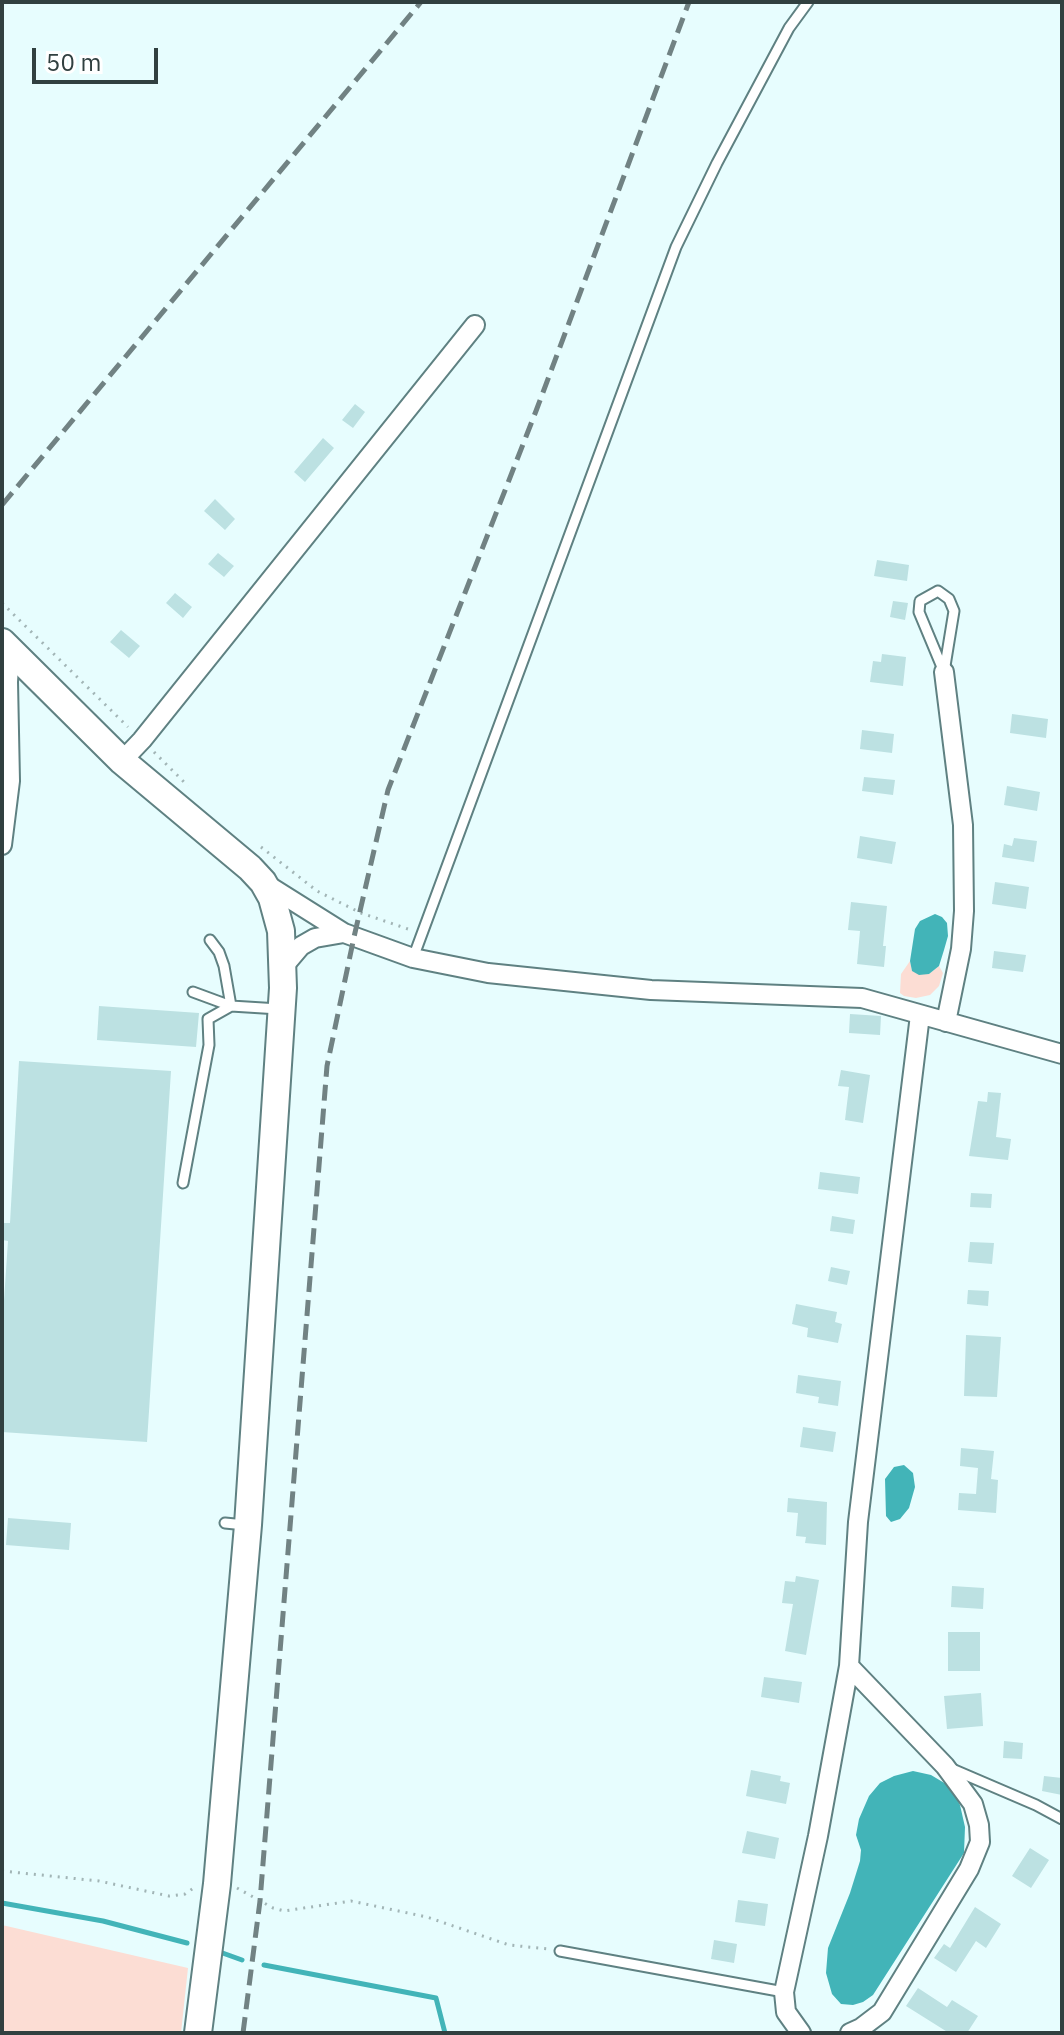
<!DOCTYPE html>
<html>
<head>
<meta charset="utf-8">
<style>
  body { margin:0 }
  #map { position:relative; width:1064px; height:2035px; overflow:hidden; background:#e7fdfe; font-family:"IBM Plex Sans",sans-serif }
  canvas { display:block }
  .frame { position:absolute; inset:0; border:4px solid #314040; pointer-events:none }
  .scale { position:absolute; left:32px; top:48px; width:126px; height:36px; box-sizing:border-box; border:4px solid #314040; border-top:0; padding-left:10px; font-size:24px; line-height:28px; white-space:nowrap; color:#314040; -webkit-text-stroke:6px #fff; paint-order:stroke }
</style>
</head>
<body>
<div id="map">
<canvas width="1064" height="2035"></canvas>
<div class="frame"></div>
<div class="scale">50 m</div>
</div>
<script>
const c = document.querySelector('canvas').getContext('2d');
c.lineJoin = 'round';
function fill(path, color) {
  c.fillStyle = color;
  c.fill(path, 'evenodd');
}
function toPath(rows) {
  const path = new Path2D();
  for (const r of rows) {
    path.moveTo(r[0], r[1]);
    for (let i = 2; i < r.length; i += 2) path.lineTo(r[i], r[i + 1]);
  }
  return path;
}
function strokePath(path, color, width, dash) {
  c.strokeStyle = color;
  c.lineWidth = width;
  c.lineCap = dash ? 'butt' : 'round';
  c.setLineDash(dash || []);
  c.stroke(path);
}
const green = toPath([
  [910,961,912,971,929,974,939,966,943,973,939,986,930,995,916,998,904,996,900,993,901,974],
  [2,1925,188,1968,181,2033,2,2033]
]);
const water = toPath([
  [935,914,942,917,947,923,948,936,944,950,939,966,929,974,919,975,912,971,910,961,915,929,920,921],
  [904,1465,913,1473,915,1487,909,1508,900,1519,891,1522,886,1516,885,1479,894,1467],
  [913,1771,931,1775,951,1787,960,1805,965,1827,964,1853,873,1995,863,2002,853,2005,841,2004,832,1994,826,1973,828,1948,850,1893,860,1861,861,1850,856,1835,859,1819,869,1796,880,1783,894,1776]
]);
const stream = toPath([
  [2,1903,103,1921,187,1943],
  [217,1951,242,1960],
  [264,1965,436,1998,445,2033]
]);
const building = toPath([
  [355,404,365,412,353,428,342,420],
  [323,438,334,448,305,482,294,472],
  [215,499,235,519,225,530,204,511],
  [218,553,234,566,224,577,208,564],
  [877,560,909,565,907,581,874,576],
  [175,593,192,607,183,618,166,603],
  [893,601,908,603,905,620,890,617],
  [121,630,140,646,129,658,110,642],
  [882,654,906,657,903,686,870,682,873,661,881,662],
  [1012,714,1048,719,1046,738,1010,733],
  [862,730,894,734,892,753,860,749],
  [864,777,895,780,893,795,862,791],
  [1007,786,1040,792,1037,811,1004,805],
  [860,836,896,842,892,864,857,858],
  [1014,838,1037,841,1034,862,1002,857,1004,844,1012,846],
  [995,882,1029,887,1026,909,992,904],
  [851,902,887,906,883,946,886,946,884,967,857,964,860,931,848,930],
  [994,951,1026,955,1023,972,992,968],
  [99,1006,199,1013,196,1047,97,1040],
  [850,1014,881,1016,880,1035,849,1033],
  [19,1061,171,1071,147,1442,2,1432,2,1330,8,1241,2,1240,2,1223,10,1223],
  [841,1070,870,1075,863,1123,845,1120,849,1087,838,1086],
  [988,1092,1001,1093,996,1137,1011,1139,1008,1160,969,1156,978,1101,987,1102],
  [820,1172,860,1177,858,1194,818,1189],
  [971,1193,992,1194,991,1208,970,1207],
  [832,1216,855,1220,853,1234,830,1231],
  [970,1242,994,1243,992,1264,968,1262],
  [831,1267,850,1271,847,1285,828,1281],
  [968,1290,989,1291,988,1306,967,1304],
  [796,1304,837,1312,835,1322,842,1324,838,1343,807,1337,808,1328,792,1324],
  [966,1335,1001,1337,997,1397,964,1396],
  [798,1375,841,1381,838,1406,818,1403,819,1397,796,1393],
  [803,1427,836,1432,833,1452,800,1447],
  [961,1448,994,1451,991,1479,998,1480,996,1513,958,1510,959,1493,976,1494,978,1468,960,1466],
  [788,1498,827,1502,826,1545,805,1543,806,1537,796,1536,798,1513,787,1512],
  [8,1518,71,1523,69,1550,6,1545],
  [796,1576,819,1580,806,1655,785,1651,793,1604,782,1603,785,1581,795,1582],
  [952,1586,984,1588,983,1609,951,1607],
  [948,1632,980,1632,980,1671,948,1671],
  [764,1677,802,1682,799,1703,761,1697],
  [981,1693,983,1726,947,1729,944,1696],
  [1004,1741,1023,1743,1022,1759,1003,1758],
  [751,1770,781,1776,780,1781,790,1783,786,1804,746,1796],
  [1044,1776,1062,1778,1062,1795,1042,1791],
  [747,1831,779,1838,775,1859,742,1853],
  [1030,1848,1049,1860,1031,1888,1012,1876],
  [738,1900,768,1904,765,1926,735,1922],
  [975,1907,1001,1924,986,1948,976,1941,956,1972,934,1958,944,1944,950,1948],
  [714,1940,737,1944,734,1963,711,1959],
  [918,1988,947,2007,952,2000,978,2016,967,2033,949,2033,906,2006]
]);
const path = toPath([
  [2,603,128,727],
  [154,752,188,786],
  [261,847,317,891,361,913,411,930],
  [2,1871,99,1881,169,1896,185,1894,195,1887],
  [237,1888,273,1908,284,1911,351,1901,427,1917,509,1945,548,1949]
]);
const lane = toPath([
  [938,591,949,599,954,611,944,672,919,612,920,601,938,591],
  [413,958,676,247,717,163,789,28,808,2],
  [193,992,231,1006,224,966,219,952,210,940],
  [183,1183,209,1045,208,1019,231,1006,279,1009],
  [225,1523,245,1525],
  [952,1769,1036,1805,1062,1819],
  [560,1951,784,1992]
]);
const street = toPath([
  [944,672,963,825,964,911,961,949,946,1022],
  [122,761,142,740,475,325],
  [2,845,10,781,8,682,10,650],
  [266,884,344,933,413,958,488,973,651,990,862,998,1062,1054],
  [284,966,301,946,315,938,344,933],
  [849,1666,945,1766,973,1804,979,1825,980,1842,969,1869,882,2012,861,2028,850,2033],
  [801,2033,786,2012,784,1992,818,1836,849,1666,858,1522,920,1015]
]);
const secondary = toPath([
  [2,642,122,761,250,868,263,882,272,898,281,931,283,988,248,1525,217,1884,198,2033]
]);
const rail = toPath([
  [2,505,421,2],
  [243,2033,260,1901,327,1066,354,937,388,790,536,411,689,2]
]);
fill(green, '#fcddd4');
fill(water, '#42b4b8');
strokePath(stream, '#42b4b8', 5);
fill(building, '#bce1e2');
strokePath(lane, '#5f8182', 13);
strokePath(street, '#5f8182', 22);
strokePath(secondary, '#5f8182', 30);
strokePath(path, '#a2b5b6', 3, [2, 6]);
strokePath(lane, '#fff', 9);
strokePath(street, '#fff', 18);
strokePath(secondary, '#fff', 26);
strokePath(rail, '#718283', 5, [16, 8]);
</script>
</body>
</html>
